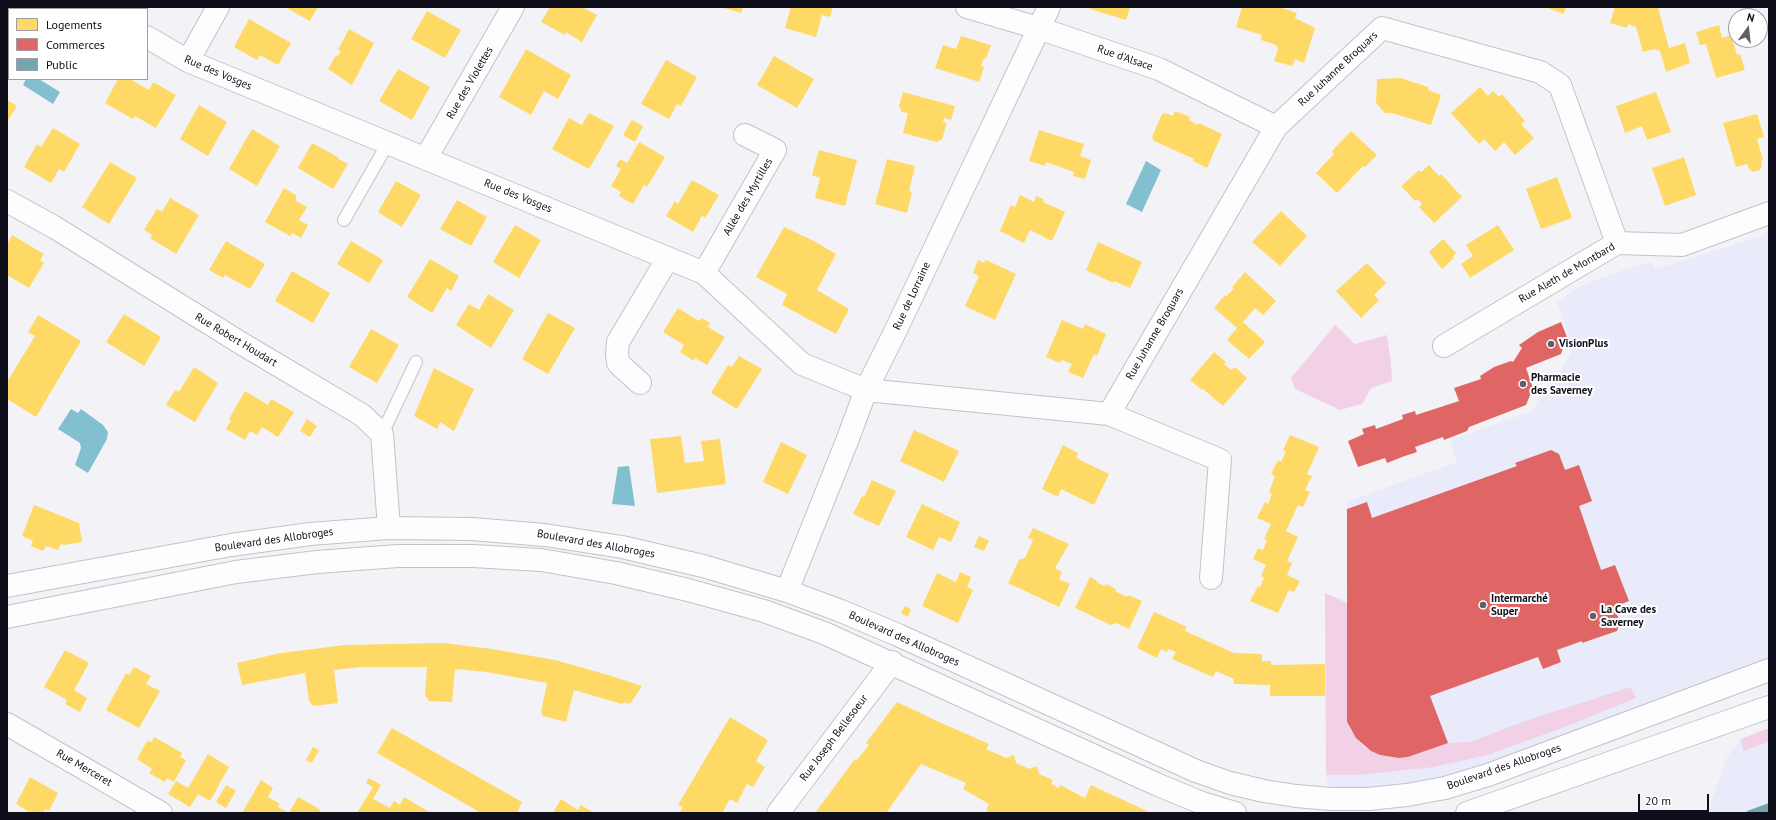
<!DOCTYPE html>
<html>
<head>
<meta charset="utf-8">
<style>
  body { margin:0 }
  #map { position:relative; width:1776px; height:820px; overflow:hidden; background:#f3f3f7; font-family:"PT Sans",sans-serif }
  canvas { display:block }
  .frame { position:absolute; inset:0; border:8px solid #0e0f1a; pointer-events:none }
  .legend { position:absolute; left:8px; top:8px; width:140px; height:72px; box-sizing:border-box; background:#fff; border:1px solid #9f9fa3; margin:0; padding:5px 7px; list-style:none; font-size:12px; color:#0e0f1a }
  .legend li { display:flex; align-items:center; gap:8px; height:20px }
  .legend b { width:20px; border:1px solid #9f9fa3 }
  .north { position:absolute; left:1728px; top:8px; width:40px; height:40px; box-sizing:border-box; background:#fff; border:1px solid #9f9fa3; border-radius:50%; rotate:15deg; font-size:11px; font-weight:700; line-height:16px; text-align:center; color:#0e0f1a }
  .north::after { content:''; display:block; margin:auto; width:14px; height:18px; background:#5e5f67; clip-path:polygon(50% 0,100% 100%,50% 72%,0 100%) }
  .scale { position:absolute; left:1638px; top:794px; width:71px; height:18px; box-sizing:border-box; border:2px solid #0e0f1a; border-top:0; padding-left:5px; font-size:12px; line-height:14px; white-space:nowrap; color:#0e0f1a; -webkit-text-stroke:3px #fff; paint-order:stroke }
</style>
</head>
<body>
<div id="map">
<canvas width="1776" height="820"></canvas>
<div class="frame"></div>
<ul class="legend">
<li><b style="height:11px;background:#ffd966"></b>Logements</li>
<li><b style="height:11px;background:#e06666"></b>Commerces</li>
<li><b style="height:11px;background:#76a5af"></b>Public</li>
</ul>
<div class="north">N</div>
<div class="scale">20 m</div>
</div>
<script>
const c = document.querySelector('canvas').getContext('2d');
c.lineJoin = 'round';
function fill(path, color) {
  c.fillStyle = color;
  c.fill(path, 'evenodd');
}
function toPath(rows) {
  const path = new Path2D();
  for (const r of rows) {
    path.moveTo(r[0], r[1]);
    for (let i = 2; i < r.length; i += 2) path.lineTo(r[i], r[i + 1]);
  }
  return path;
}
function strokePath(path, color, width, dash) {
  c.strokeStyle = color;
  c.lineWidth = width;
  c.lineCap = dash ? 'butt' : 'round';
  c.setLineDash(dash || []);
  c.stroke(path);
}
function drawText(font, color, halo, rows, align = 'center') {
  c.font = font + ' "PT Sans",sans-serif';
  c.lineWidth = 4;
  c.setLineDash([]);
  c.textBaseline = 'middle';
  c.strokeStyle = halo;
  c.fillStyle = color;
  for (const [text, x, y, turn = 0] of rows) {
    c.save();
    c.translate(x, y);
    c.rotate((+turn || 0) * Math.PI / 180);
    c.textAlign = isNaN(turn) ? turn : align;
    if (halo) c.strokeText(text, 0, 0);
    c.fillText(text, 0, 0);
    c.restore();
  }
}
const built = toPath([
  [1769,229,1769,670,1488,775,1331,799,1326,775,1325,593,1347,602,1346,502,1457,462,1450,440,1532,411,1547,386,1563,367,1574,348,1557,303,1576,288,1623,270,1651,262,1655,269,1762,236],
  [1769,728,1769,813,1707,813,1727,757,1741,739]
]);
const green = toPath([
  [1335,325,1355,344,1387,335,1391,363,1392,381,1371,388,1362,404,1340,410,1295,389,1291,378],
  [1325,593,1347,603,1347,722,1351,730,1363,746,1378,755,1399,758,1408,757,1448,743,1470,742,1528,720,1631,687,1636,698,1562,728,1487,755,1434,767,1358,775,1326,775],
  [1769,728,1769,742,1743,751,1741,739]
]);
const water = toPath([
  [26,79,39,79,60,92,53,104,23,85],
  [1146,161,1161,170,1142,212,1126,204],
  [71,409,78,413,81,409,103,425,108,432,107,439,88,473,75,465,81,448,80,443,58,429],
  [629,466,635,506,612,504,618,467]
]);
const homes = toPath([
  [7,7,29,7,33,9,9,9,9,44,7,44],
  [285,7,318,7,310,21],
  [550,7,582,7,597,15,582,42,566,32,565,35,541,22],
  [725,7,743,7,741,13,724,8],
  [791,7,833,7,830,17,822,15,816,37,785,28],
  [1091,7,1130,7,1126,20,1090,9],
  [1242,7,1279,7,1297,13,1295,18,1315,28,1304,63,1295,59,1292,66,1274,61,1278,49,1276,45,1261,40,1262,35,1236,27],
  [1545,7,1566,7,1564,14],
  [1615,7,1658,7,1669,48,1685,43,1690,63,1666,72,1660,51,1654,49,1643,52,1636,27,1628,24,1627,28,1610,23],
  [427,11,461,30,445,58,411,39],
  [249,19,291,43,278,65,260,55,257,60,234,47],
  [1719,25,1722,38,1731,35,1737,55,1740,54,1745,70,1716,78,1706,44,1700,45,1696,32],
  [349,29,374,43,352,85,328,69,336,55,338,56,341,51,338,50],
  [961,36,991,45,986,59,984,58,981,66,984,67,979,82,935,68,943,45,956,49],
  [526,49,571,75,558,99,544,91,531,115,499,97],
  [774,56,814,79,797,108,757,85],
  [666,60,697,77,681,106,677,104,669,119,641,104],
  [398,69,430,87,412,120,379,101],
  [1401,78,1428,87,1428,90,1441,95,1431,125,1392,113,1385,113,1376,103,1377,79],
  [118,79,130,79,149,90,153,82,176,95,156,128,135,116,133,119,105,103],
  [1480,87,1488,96,1493,91,1499,97,1502,94,1525,121,1521,124,1534,138,1515,155,1504,142,1495,151,1484,139,1479,144,1451,113],
  [903,92,955,106,951,120,944,118,943,122,947,123,942,139,937,142,903,133,908,113,902,112,899,106],
  [1656,92,1671,132,1647,140,1642,126,1625,133,1616,106],
  [7,100,17,106,7,122],
  [199,105,227,122,208,156,180,139],
  [1175,111,1190,117,1189,120,1198,125,1199,123,1222,134,1207,168,1193,161,1194,159,1154,141,1152,137,1162,114,1165,113,1173,116],
  [589,113,614,126,589,169,552,149,569,118,582,125],
  [1757,114,1764,137,1757,139,1763,160,1761,160,1762,166,1760,170,1753,172,1749,169,1747,164,1736,167,1723,123],
  [632,120,643,126,635,142,623,135],
  [53,128,80,144,64,172,59,169,51,183,24,167,37,144,41,147],
  [252,129,280,146,257,186,229,169],
  [1039,130,1084,144,1080,156,1091,160,1085,179,1073,176,1074,172,1046,162,1045,166,1029,161],
  [1351,131,1377,155,1365,167,1363,166,1337,193,1316,173,1334,154,1332,151],
  [639,142,665,157,647,187,644,185,633,204,619,196,621,192,611,186,621,169,616,166,620,159,627,163],
  [312,143,338,157,337,158,348,164,333,189,298,168],
  [819,150,857,160,845,206,815,198,820,178,812,175],
  [1684,157,1696,195,1665,206,1652,168],
  [887,159,915,166,909,191,912,192,907,213,875,204],
  [110,162,137,178,109,224,82,207],
  [1429,165,1439,176,1441,174,1462,197,1434,223,1419,207,1422,204,1418,199,1415,201,1401,186,1419,170,1421,172],
  [1557,177,1572,218,1541,229,1526,189],
  [692,180,719,195,705,218,702,216,693,232,666,216,675,201,678,204],
  [396,181,421,195,402,227,378,212],
  [284,188,296,195,296,201,307,207,299,220,308,225,301,238,292,233,290,236,265,222],
  [1020,195,1034,202,1036,196,1044,199,1043,202,1065,212,1052,241,1030,230,1024,243,1000,231,1011,205,1015,207],
  [170,198,199,215,176,254,150,238,152,235,144,230,157,209,162,212],
  [457,200,487,217,471,246,440,229],
  [1281,211,1307,236,1280,266,1252,242],
  [515,225,541,240,519,278,493,262],
  [1498,225,1514,250,1470,278,1461,264,1473,256,1466,245],
  [784,227,814,241,836,254,817,290,849,309,836,334,782,305,787,294,756,277],
  [12,235,44,254,40,260,44,263,29,288,7,275,7,245],
  [1443,239,1456,253,1453,256,1454,258,1442,269,1429,252],
  [226,241,265,264,250,289,225,275,223,278,209,270],
  [351,241,383,260,369,283,337,264],
  [1098,242,1142,262,1130,288,1114,281,1113,283,1086,270],
  [430,259,459,276,451,291,447,288,432,313,407,297],
  [978,260,984,263,986,260,1016,274,995,320,965,306,979,276,973,273],
  [1367,263,1386,283,1374,295,1379,300,1361,318,1336,291],
  [292,271,330,293,313,323,275,301],
  [1245,272,1276,301,1263,315,1255,308,1243,322,1265,342,1249,359,1227,340,1237,328,1214,308,1225,295,1226,297,1234,288,1232,287],
  [488,294,514,310,491,348,456,325,469,304,479,310],
  [678,308,699,321,702,318,710,323,708,327,725,337,707,365,695,358,694,361,680,352,684,345,663,332],
  [548,313,575,328,548,374,522,359],
  [124,314,161,337,144,366,106,342],
  [38,315,81,341,36,417,7,399,7,382,35,336,28,332],
  [1062,320,1083,329,1085,324,1106,334,1097,356,1094,354,1083,378,1068,372,1072,364,1062,360,1060,363,1046,357],
  [371,329,399,345,377,383,349,367],
  [1214,352,1226,362,1224,364,1231,370,1235,367,1247,378,1223,406,1203,389,1202,390,1190,380],
  [739,356,762,369,737,409,711,393,728,365,732,367],
  [194,367,218,383,195,422,166,405,175,390,179,392],
  [434,368,474,389,454,431,440,422,437,429,414,416],
  [245,391,268,405,271,399,294,412,278,437,262,427,257,435,250,431,245,440,226,429,231,420,229,419],
  [307,419,317,426,310,437,300,431],
  [914,430,959,451,944,482,900,461],
  [1290,435,1319,447,1307,474,1312,476,1305,490,1310,492,1303,507,1298,505,1286,531,1298,537,1287,561,1292,563,1287,575,1300,581,1294,592,1289,590,1278,613,1250,601,1258,586,1260,587,1264,578,1261,576,1266,565,1253,559,1258,548,1263,550,1267,540,1264,539,1271,524,1257,518,1265,502,1268,504,1272,494,1269,492,1275,476,1271,474,1278,460,1281,462,1286,451,1283,450],
  [681,436,685,463,704,461,701,441,720,439,726,484,657,493,650,439],
  [781,442,807,455,788,494,763,482],
  [1063,445,1078,453,1076,458,1109,474,1094,505,1061,489,1058,497,1042,489],
  [872,480,896,491,879,526,853,514,862,496,864,497],
  [922,504,960,522,951,542,939,537,933,550,906,537],
  [34,505,79,523,82,542,64,545,61,544,58,550,46,546,43,551,31,546,33,541,22,536],
  [1033,528,1069,544,1055,568,1062,572,1059,579,1070,584,1059,607,1008,583,1019,560,1025,558,1033,540,1028,538],
  [979,536,989,541,984,551,974,547],
  [960,572,971,577,967,587,973,590,958,623,922,606,937,573,956,582],
  [1090,577,1096,580,1098,583,1105,586,1106,584,1116,589,1115,591,1127,597,1128,595,1142,601,1129,629,1116,623,1111,625,1075,608],
  [905,606,911,609,908,617,901,613],
  [1154,612,1187,627,1185,631,1234,653,1262,654,1262,661,1271,661,1271,665,1325,664,1325,696,1270,696,1270,685,1234,684,1234,679,1216,671,1213,677,1172,659,1176,652,1168,649,1167,652,1161,649,1157,658,1137,648],
  [443,643,492,649,555,660,608,675,642,686,630,704,624,702,622,704,574,690,566,722,543,716,541,712,547,683,487,672,455,669,452,702,429,701,425,695,427,667,361,667,334,670,338,703,313,706,309,701,305,673,242,685,237,663,281,653,345,645],
  [65,650,89,663,74,690,87,698,80,712,65,704,67,700,44,687],
  [134,667,151,676,146,684,160,691,139,728,106,710,126,673,129,675],
  [897,702,937,721,989,744,986,749,1006,758,1014,755,1016,763,1029,769,1037,766,1039,774,1053,780,1051,784,1059,788,1060,785,1085,798,1091,785,1151,813,987,813,988,811,986,810,989,804,963,789,966,783,921,764,886,813,815,813,855,759,857,760,869,745,866,743],
  [730,717,768,740,756,761,765,767,753,787,747,784,737,803,730,799,722,813,679,813,683,807,678,805],
  [392,728,522,802,517,813,481,813,377,753],
  [154,737,182,753,180,757,186,760,174,782,167,778,165,782,149,773,152,769,137,759,147,741,152,742],
  [313,747,319,750,312,763,306,760],
  [208,754,229,767,210,801,198,794,190,807,168,794,176,781,188,788],
  [30,777,58,793,49,811,45,809,43,813,31,813,16,804],
  [369,778,381,785,373,799,390,808,394,801,400,805,404,797,431,813,357,813,373,787,366,783],
  [261,780,273,788,268,797,280,804,278,807,289,813,298,797,321,810,319,813,242,813],
  [226,785,236,791,226,808,216,802],
  [561,799,578,810,581,805,594,813,553,813]
]);
const shops = toPath([
  [1561,322,1567,337,1561,354,1526,368,1533,388,1526,405,1469,427,1467,431,1444,440,1443,437,1415,447,1417,452,1402,457,1387,463,1385,458,1358,467,1348,441,1364,434,1362,429,1375,425,1376,429,1403,419,1402,415,1415,411,1416,415,1459,401,1454,388,1481,379,1480,376,1494,367,1511,361,1513,362,1522,348,1519,345,1538,332],
  [1551,450,1559,454,1565,470,1579,465,1592,501,1579,506,1601,570,1615,565,1629,601,1614,607,1620,622,1617,631,1582,643,1582,641,1557,650,1561,662,1543,669,1538,657,1430,696,1448,743,1408,757,1399,758,1380,755,1371,751,1356,738,1347,722,1347,509,1367,502,1372,518,1517,466,1515,463]
]);
const public = toPath([
  [1769,803,1769,813,1747,813,1747,811]
]);
const service = toPath([
  [344,220,388,143],
  [382,434,416,362]
]);
const minor = toPath([
  [96,7,99,9],
  [967,7,1038,28,1159,69,1276,127],
  [147,37,188,61,704,273,802,364,866,390,1109,414,1276,127,1382,28,1540,72,1560,85,1617,243],
  [188,61,218,7],
  [426,158,513,7],
  [7,201,54,227,244,345,362,415,382,434,389,528],
  [704,273,775,150,745,135],
  [1444,346,1617,243,1682,245,1769,213],
  [640,383,618,363,617,354,618,342,668,258],
  [1109,414,1220,460,1211,578],
  [787,591,847,441,866,390,894,334,1049,7],
  [7,724,161,813],
  [778,813,892,662]
]);
const primary = toPath([
  [7,586,231,545,310,534,389,528,472,529,545,535,622,547,703,566,787,591,841,611,898,635,1196,771,1230,783,1264,791,1296,796,1331,799,1368,799,1407,795,1445,788,1488,775,1769,670],
  [7,617,236,572,317,562,398,556,473,556,541,560,616,573,688,590,764,611,824,633,1156,784,1202,803,1235,813],
  [1467,813,1769,707]
]);
const markers = [
  [1551,344,4,"#5e5f67"],
  [1523,384,4,"#5e5f67"],
  [1483,605,4,"#5e5f67"],
  [1593,616,4,"#5e5f67"]
];
const streetNames = [
  ["Rue d'Alsace",1125,58,19],
  ["Rue Juhanne Broquars",1338,69,-43],
  ["Rue des Vosges",218,73,23],
  ["Rue des Violettes",470,83,-60],
  ["Rue des Vosges",518,196,22],
  ["Allée des Myrtilles",748,197,-60],
  ["Rue Aleth de Montbard",1567,273,-30],
  ["Rue de Lorraine",912,296,-65],
  ["Rue Juhanne Broquars",1155,334,-60],
  ["Rue Robert Houdart",236,340,31],
  ["Boulevard des Allobroges",274,540,-8],
  ["Boulevard des Allobroges",596,544,10],
  ["Boulevard des Allobroges",904,639,24],
  ["Rue Joseph Bellesoeur",834,738,-53],
  ["Boulevard des Allobroges",1504,767,-19],
  ["Rue Merceret",84,768,30]
];
const poiNames = [
  ["VisionPlus",1559,344],
  ["Pharmacie",1531,378],
  ["des Saverney",1531,391],
  ["Intermarché",1491,599],
  ["Super",1491,612],
  ["La Cave des",1601,610],
  ["Saverney",1601,623]
];
fill(built, '#e9ebfa');
fill(green, '#f2d1e6');
fill(water, '#82c0d0');
fill(homes, '#ffd966');
fill(shops, '#e06666');
fill(public, '#76a5af');
strokePath(service, '#c2c2ca', 14);
strokePath(minor, '#c2c2ca', 24);
strokePath(primary, '#c2c2ca', 24);
strokePath(service, '#fdfdfe', 12);
strokePath(minor, '#fdfdfe', 22);
strokePath(primary, '#fdfdfe', 22);
for (const [x, y, r, color] of markers) {
  const dot = new Path2D();
  dot.arc(x, y, r, 0, 2 * Math.PI);
  c.fillStyle = color;
  c.fill(dot);
  strokePath(dot, '#fff', 1.5);
}
drawText('11px', '#0e0f1a', '#fff', streetNames);
drawText('bold 11px', '#0e0f1a', '#fff', poiNames, 'left');
</script>
</body>
</html>
